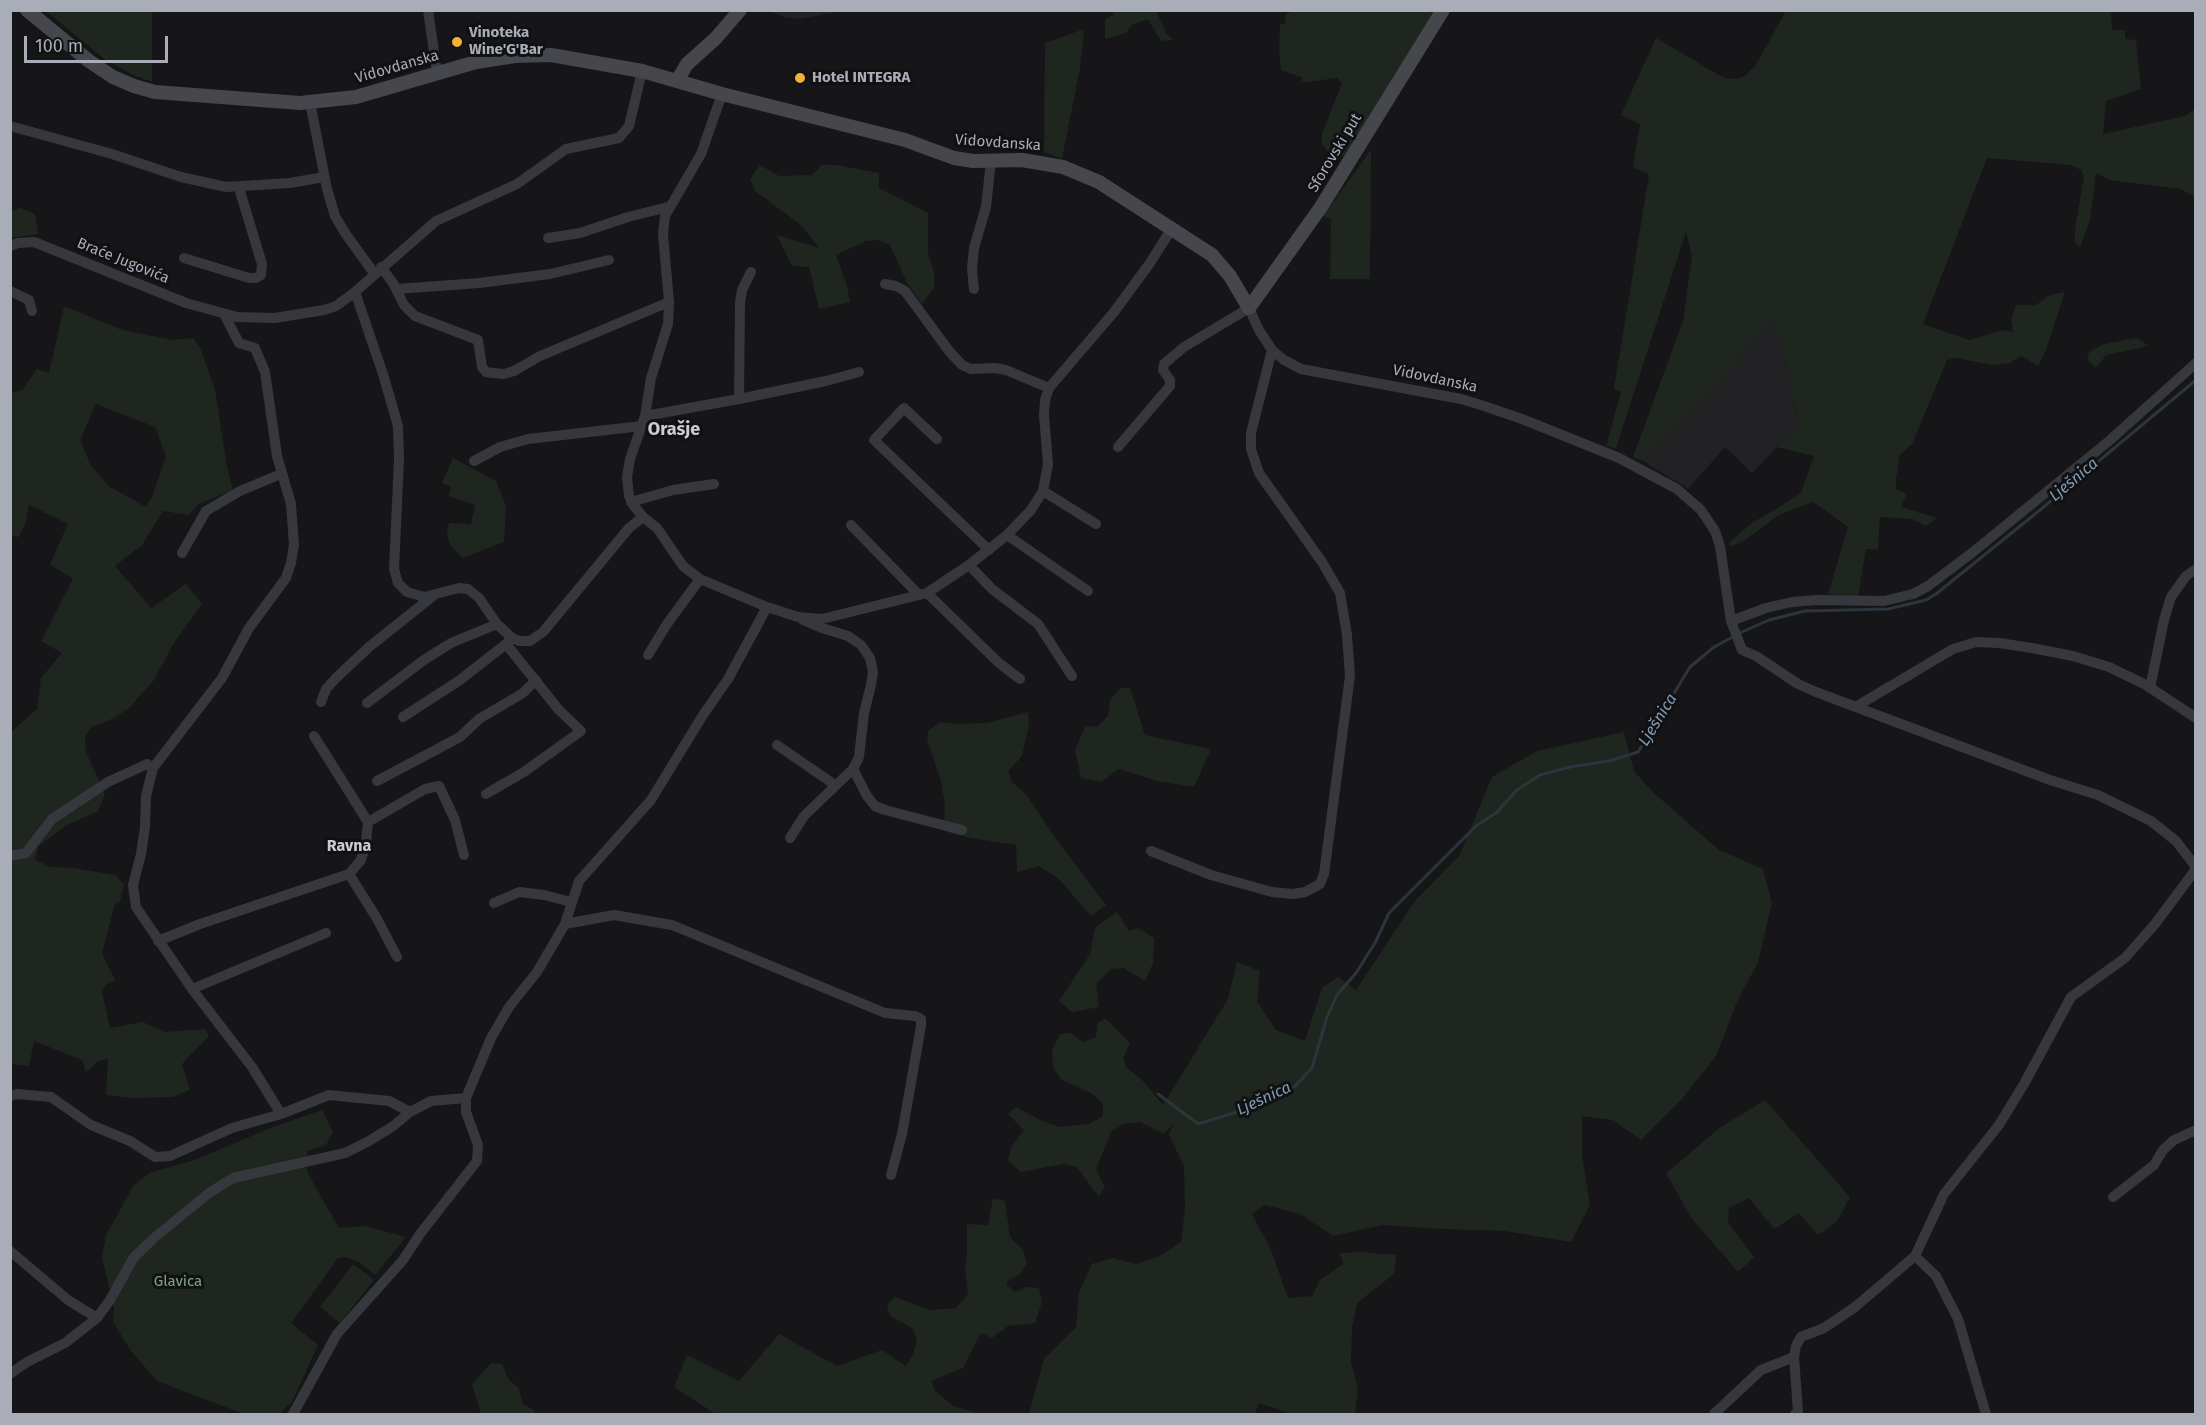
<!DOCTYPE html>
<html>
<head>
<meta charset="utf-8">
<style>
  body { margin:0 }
  #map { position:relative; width:2206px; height:1425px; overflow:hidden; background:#161618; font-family:"Fira Sans",sans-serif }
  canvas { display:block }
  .frame { position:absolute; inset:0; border:12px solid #a8adb8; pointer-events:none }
  .scale { position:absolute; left:24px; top:36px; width:144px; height:27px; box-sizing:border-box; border:3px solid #a8adb8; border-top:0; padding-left:8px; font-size:18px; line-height:21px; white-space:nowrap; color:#a8adb8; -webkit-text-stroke:4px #111113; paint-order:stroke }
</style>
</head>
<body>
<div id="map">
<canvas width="2206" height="1425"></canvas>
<div class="frame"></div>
<div class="scale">100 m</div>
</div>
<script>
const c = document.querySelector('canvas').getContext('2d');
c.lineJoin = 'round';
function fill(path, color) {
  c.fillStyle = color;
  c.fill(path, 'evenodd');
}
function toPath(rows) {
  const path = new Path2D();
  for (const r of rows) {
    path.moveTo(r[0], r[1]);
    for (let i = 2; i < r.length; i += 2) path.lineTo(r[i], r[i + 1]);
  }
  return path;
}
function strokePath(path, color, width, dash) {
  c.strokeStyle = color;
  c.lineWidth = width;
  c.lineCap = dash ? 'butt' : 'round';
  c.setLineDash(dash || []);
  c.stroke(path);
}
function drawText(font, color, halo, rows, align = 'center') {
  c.font = font + ' "Fira Sans",sans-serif';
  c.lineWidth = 6;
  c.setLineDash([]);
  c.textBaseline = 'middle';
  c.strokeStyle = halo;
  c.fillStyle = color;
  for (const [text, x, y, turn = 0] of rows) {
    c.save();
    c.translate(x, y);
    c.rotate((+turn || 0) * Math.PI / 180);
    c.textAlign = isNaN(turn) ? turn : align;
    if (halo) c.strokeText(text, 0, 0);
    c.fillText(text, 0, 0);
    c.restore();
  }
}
const built = toPath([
  [769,11,769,10,842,11,798,19,784,17],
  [1773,321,1783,351,1799,425,1752,473,1725,447,1688,489,1643,461]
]);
const green = toPath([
  [1156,10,1166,33,1173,40,1161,41,1148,19,1131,25,1126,33,1105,39,1105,19,1113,15,1114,11],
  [46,11,152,11,152,82,131,74,103,58],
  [1293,11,1439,11,1345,156,1333,159,1322,144,1322,134,1342,83,1337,78,1300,83,1303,78,1281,70,1279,50,1280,25,1286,23,1285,15],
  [1786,11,2111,11,2112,30,2125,30,2125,39,2136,40,2141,89,2106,101,2103,134,2185,116,2195,109,2195,197,2181,189,2110,180,2096,173,2090,221,2080,247,2075,243,2075,228,2084,177,2081,170,2071,165,1987,158,1923,324,1969,340,2004,330,2013,332,2011,320,2016,305,2036,305,2050,295,2065,292,2046,350,2038,366,2021,356,2010,363,1992,365,1956,358,1947,360,1912,444,1900,455,1896,479,1896,489,1907,494,1901,507,1937,518,1926,526,1912,519,1880,517,1878,550,1866,549,1858,597,1828,594,1848,527,1813,502,1779,515,1745,540,1733,546,1728,544,1750,524,1778,508,1801,493,1814,456,1777,447,1799,425,1783,351,1773,322,1643,461,1633,457,1683,321,1692,256,1686,232,1616,448,1606,446,1621,392,1614,389,1649,175,1633,167,1640,124,1621,115,1656,38,1724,78,1736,79,1745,76,1755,66],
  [1084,29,1080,68,1062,159,1044,152,1045,43],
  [1371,150,1370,279,1330,279,1331,219,1323,216],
  [760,165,779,176,812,175,822,165,835,165,879,173,879,188,928,213,928,252,934,273,934,288,922,304,907,283,890,245,878,240,866,241,836,255,847,286,850,302,819,309,809,267,792,266,777,235,819,248,801,225,755,191,750,179],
  [20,208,35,214,38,234,11,238,11,211],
  [64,306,122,330,173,340,193,338,200,347,215,390,227,467,233,490,199,504,189,515,163,511,142,545,115,566,151,608,186,584,202,604,174,643,154,680,129,708,114,718,92,727,85,736,86,752,105,794,98,811,67,825,49,838,38,847,35,860,51,867,74,868,116,875,124,885,120,901,115,904,102,953,115,980,106,985,102,992,110,1028,143,1022,164,1032,205,1029,209,1036,182,1064,190,1090,173,1097,133,1098,106,1095,108,1059,98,1061,86,1072,82,1060,34,1041,29,1066,11,1064,11,732,37,709,41,678,62,653,41,641,73,579,50,564,68,524,29,505,26,522,19,537,11,536,10,393,22,390,37,369,49,373],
  [96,404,155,427,166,456,152,497,146,507,110,487,91,466,80,440],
  [2136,338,2149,346,2106,355,2096,368,2087,360,2089,352,2104,344],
  [453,458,496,481,506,506,504,542,462,558,449,543,447,532,449,523,471,524,475,505,449,496,451,487,442,483],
  [1121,688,1130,688,1145,735,1211,749,1194,787,1157,781,1119,769,1101,782,1081,778,1075,750,1085,727,1098,726,1108,716,1110,700],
  [1028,712,1029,724,1022,756,1008,771,1012,782,1026,794,1056,839,1106,905,1091,916,1058,878,1039,866,1017,872,1016,845,970,838,944,831,945,805,941,781,927,739,928,731,940,722,957,724,987,723],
  [1624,732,1634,771,1655,794,1719,850,1763,869,1772,903,1758,962,1737,1002,1716,1056,1681,1100,1641,1140,1613,1120,1582,1116,1582,1155,1590,1205,1571,1242,1505,1231,1442,1229,1382,1225,1333,1236,1300,1214,1265,1205,1252,1214,1271,1250,1288,1298,1312,1296,1320,1280,1343,1264,1340,1253,1361,1252,1396,1255,1394,1274,1357,1303,1352,1327,1351,1362,1358,1389,1355,1414,1291,1414,1259,1403,1255,1414,1029,1414,1044,1359,1076,1327,1079,1292,1092,1264,1112,1258,1137,1264,1160,1256,1181,1242,1185,1209,1184,1166,1169,1135,1173,1124,1164,1134,1140,1122,1123,1124,1111,1132,1096,1169,1105,1187,1099,1197,1077,1167,1063,1164,1021,1172,1008,1160,1011,1147,1024,1130,1008,1114,1016,1107,1040,1120,1059,1127,1089,1124,1103,1116,1103,1104,1091,1093,1062,1080,1053,1067,1052,1050,1060,1034,1071,1033,1083,1042,1096,1037,1098,1022,1106,1019,1130,1043,1123,1058,1126,1067,1143,1081,1163,1105,1228,999,1237,962,1260,971,1257,1002,1276,1030,1305,1041,1322,988,1338,977,1356,990,1414,902,1459,856,1492,777,1537,751],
  [1117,912,1129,931,1138,928,1154,938,1153,963,1145,981,1124,968,1111,969,1096,984,1099,1007,1072,1012,1059,1001,1090,954,1095,927],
  [1765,1100,1850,1197,1837,1221,1818,1235,1799,1213,1774,1229,1749,1198,1729,1208,1728,1222,1754,1257,1738,1272,1690,1216,1666,1173,1721,1127],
  [322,1110,333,1132,326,1145,307,1151,307,1172,339,1228,365,1226,406,1237,375,1275,359,1262,345,1257,338,1258,291,1323,318,1345,292,1402,279,1414,244,1414,157,1381,131,1351,113,1322,114,1307,102,1258,106,1235,134,1185,151,1172,192,1161,273,1127],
  [993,1198,1005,1201,1010,1237,1023,1250,1027,1263,1019,1275,1007,1281,1007,1285,1015,1292,1026,1287,1039,1288,1042,1302,1035,1323,1008,1326,992,1338,981,1333,963,1368,931,1381,935,1391,953,1406,980,1414,714,1414,714,1413,674,1387,687,1355,739,1381,779,1334,837,1366,882,1350,906,1366,913,1355,917,1340,912,1328,890,1316,887,1305,895,1297,930,1310,956,1308,968,1295,965,1270,967,1254,967,1224,988,1225],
  [353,1264,374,1280,340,1323,320,1307],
  [491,1363,502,1364,509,1380,518,1387,523,1404,534,1410,535,1414,481,1414,472,1384]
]);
const stream = toPath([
  [1158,1094,1198,1124,1243,1110,1278,1097,1294,1087,1312,1068,1327,1017,1337,995,1356,973,1375,943,1389,913,1476,826,1496,813,1517,790,1540,775,1570,767,1609,761,1638,752,1690,667,1714,647,1742,632,1769,620,1805,611,1888,609,1926,600,1936,594,2040,510,2196,380]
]);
const street = toPath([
  [428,10,437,73],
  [310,102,327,189,335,216,345,233,374,273],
  [10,126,112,154,181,177,226,187,290,183,324,177],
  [548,238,580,233,628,217,668,207],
  [10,246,18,243,34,242,186,303,237,317,275,318,324,310,336,306,355,292,436,221,517,184,566,149,619,138,629,126,642,71],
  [184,258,249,278,256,278,261,275,262,264,239,188],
  [381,267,393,283,404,305,415,316,478,340,482,367,486,372,493,373,504,374,514,371,540,356,669,302],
  [885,284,896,286,905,291,949,351,962,365,971,369,995,368,1006,370,1049,388],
  [397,289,479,283,550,274,609,260],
  [974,289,972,269,974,248,986,207,991,161],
  [10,291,29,300,32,311],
  [355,292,383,374,398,426,399,460,394,569,398,583,407,592,424,597,459,588,468,589,479,598,497,624,512,638,519,641,530,641,543,632,629,528,643,517],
  [224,314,239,343,255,348,265,372,277,456,291,504,294,545,291,563,286,578,249,628,222,678,153,768,146,796,145,827,141,854,133,885,136,907,192,989,252,1067,281,1114],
  [739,399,740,303,742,290,751,272],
  [645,416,739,399,826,381,859,372],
  [937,439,904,408,874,440,989,550],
  [1118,447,1170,386,1170,380,1163,370,1164,364,1184,347,1249,308,1259,330,1272,350,1284,360,1301,369,1461,399,1484,406,1522,419,1619,458,1677,489,1701,510,1715,531,1720,546,1731,621,1742,650,1756,656,1798,684,1816,692,2050,780,2098,795,2151,821,2176,841,2196,867],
  [474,461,500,447,528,439,642,426],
  [1043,491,1096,524],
  [631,502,673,490,714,484],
  [851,525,919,595],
  [1007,535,1088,591],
  [182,553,206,511,240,491,281,474],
  [969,565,992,589,1038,624,1072,676],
  [927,593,999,663,1020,679],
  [767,607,798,617,822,619,927,593,969,565,1007,535,1031,510,1043,491,1048,464,1044,415,1045,400,1049,388,1114,312,1150,263,1172,228],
  [803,620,822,628,848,636,861,645,870,658,873,672,871,685,864,713,859,757,853,769,867,796,875,806,885,810,962,830],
  [1731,621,1766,608,1792,602,1817,600,1884,601,1913,594,1928,586,1973,552,2109,441,2196,363],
  [648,655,667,624,700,579],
  [2150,688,2164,620,2171,597,2186,576,2196,569],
  [321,702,326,689,336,678,369,647,433,596],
  [367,703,424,660,451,643,497,624],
  [1857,706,1953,649,1976,642,1999,643,2032,648,2073,656,2109,667,2146,685,2196,718],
  [403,717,460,680,506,644],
  [314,736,368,822],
  [777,745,835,785],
  [377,781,460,737,479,719,523,693,536,680],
  [486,794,524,772,581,731,559,710,506,644,512,638],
  [790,838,804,816,853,769],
  [1151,851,1211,875,1272,892,1293,894,1305,892,1320,884,1324,874,1350,676,1347,635,1340,593,1322,562,1259,473,1251,449,1251,433,1272,350],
  [10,856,26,853,52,819,108,782,147,764,153,768],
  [349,874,376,917,397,957],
  [494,903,519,892,544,895,571,902],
  [565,924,614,915,672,925,885,1013,915,1016,921,1019,921,1026,902,1134,891,1175],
  [158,941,200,924,349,874,361,860,366,843,368,822,425,789,439,786,455,820,464,855],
  [192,989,326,933],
  [10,1096,17,1094,51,1097,91,1125,130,1141,155,1157,170,1156,232,1128,281,1114,329,1095,389,1101,410,1112],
  [2113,1197,2154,1165,2163,1150,2174,1140,2196,1130],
  [10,1251,68,1300,97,1318],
  [1915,1256,1936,1276,1958,1319,1986,1414],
  [10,1374,27,1362,65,1343,97,1318,110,1300,134,1257,154,1238,209,1193,233,1178,345,1153,369,1141,392,1127,410,1112,431,1101,466,1098,491,1038,509,1007,537,972,565,924,579,881,651,800,703,715,728,679,767,607,700,579,683,566,657,528,643,517,634,506,629,496,627,477,630,459,645,416,651,378,668,324,669,302,663,234,665,216,701,154,722,94],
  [293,1414,337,1334,403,1260,420,1234,477,1161,478,1145,466,1112,466,1098],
  [1714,1414,1761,1370,1794,1357],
  [1795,1414,1798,1411,1794,1357,1796,1346,1801,1337,1824,1328,1855,1307,1915,1256,1944,1194,1999,1125,2024,1084,2071,997,2125,958,2155,924,2196,869]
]);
const secondary = toPath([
  [27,10,89,61,113,77,134,86,155,92,300,103,356,97,476,62,515,56,551,55,642,71,722,94,905,140,954,158,973,161,1022,160,1063,167,1099,182,1212,255,1230,276,1249,308,1321,207,1443,10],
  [677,81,687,64,716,38,740,10]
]);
const markers = [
  [457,42,6,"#f2b134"],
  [800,78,6,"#f2b134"]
];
const poiNames = [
  ["Vinoteka",469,33],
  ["Wine'G'Bar",469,50],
  ["Hotel INTEGRA",812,78]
];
const streetNames = [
  ["Vidovdanska",397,67,-16],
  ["Vidovdanska",998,143,4],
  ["Sforovski put",1335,153,-59],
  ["Braće Jugovića",123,261,22],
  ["Vidovdanska",1435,379,12]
];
const parkNames = [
  ["Glavica",178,1282]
];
const waterNames = [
  ["Lješnica",2074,480,-40],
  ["Lješnica",1658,720,-58],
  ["Lješnica",1264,1099,-25]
];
const neighbourhoodNames = [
  ["Ravna",349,847]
];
const quarterNames = [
  ["Orašje",674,430]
];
fill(built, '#222225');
fill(green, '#1e261f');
strokePath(stream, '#2c353c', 3);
strokePath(street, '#37383d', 10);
strokePath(secondary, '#45474d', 14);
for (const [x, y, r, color] of markers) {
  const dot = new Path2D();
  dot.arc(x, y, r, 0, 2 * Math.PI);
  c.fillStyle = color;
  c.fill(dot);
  strokePath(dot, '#111113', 2);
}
drawText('bold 15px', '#a8adb8', '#111113', poiNames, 'left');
drawText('15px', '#a8adb8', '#111113', streetNames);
drawText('15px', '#7fa381', '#111113', parkNames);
drawText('italic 16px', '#7f9bb3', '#111113', waterNames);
drawText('bold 16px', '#c9ccd4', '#111113', neighbourhoodNames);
drawText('bold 18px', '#c9ccd4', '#111113', quarterNames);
</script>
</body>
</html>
